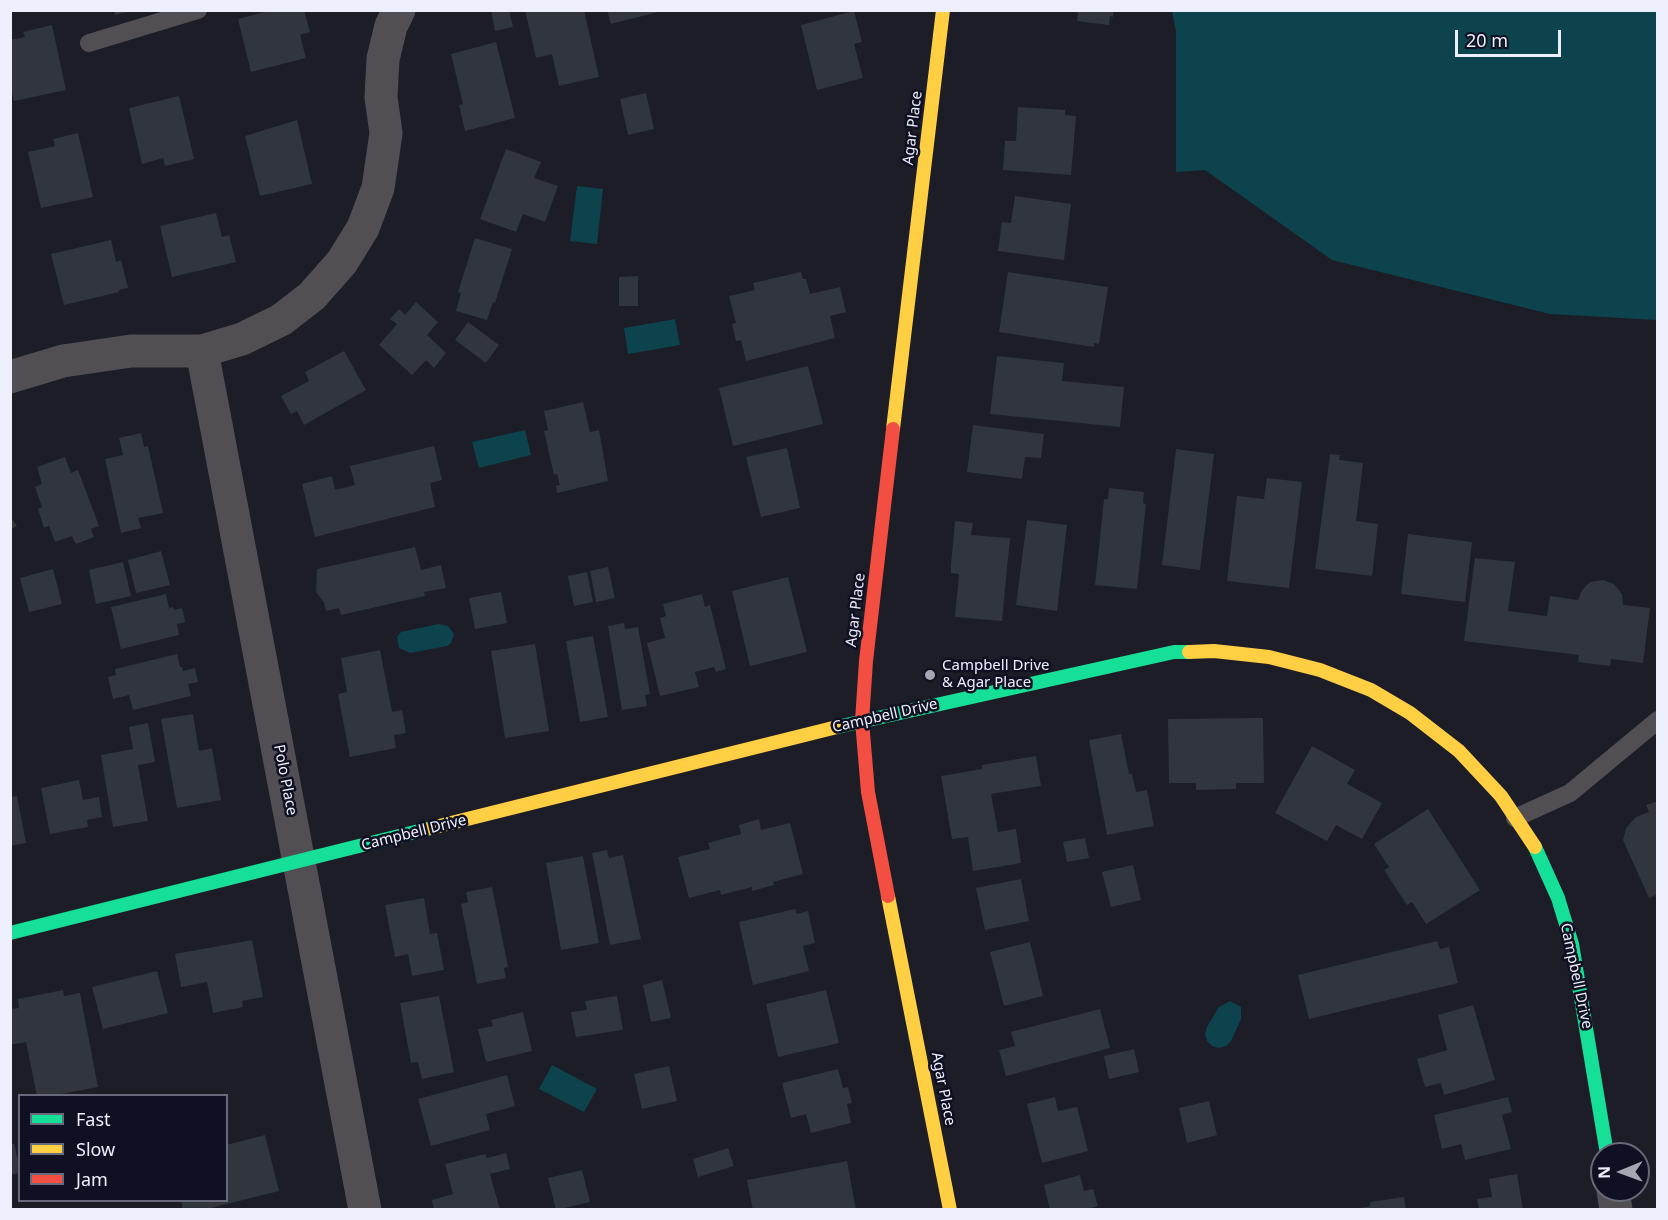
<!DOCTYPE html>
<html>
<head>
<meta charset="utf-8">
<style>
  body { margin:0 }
  #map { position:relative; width:1668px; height:1220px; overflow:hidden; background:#1c1d27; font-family:"Noto Sans",sans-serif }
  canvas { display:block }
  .frame { position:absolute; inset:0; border:12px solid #edeffd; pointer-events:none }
  .legend { position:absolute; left:18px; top:1094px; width:210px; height:108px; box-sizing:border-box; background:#0f1022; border:2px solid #68697a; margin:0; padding:8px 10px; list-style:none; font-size:18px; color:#edeffd }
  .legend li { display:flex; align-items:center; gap:12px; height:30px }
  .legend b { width:30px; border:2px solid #68697a }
  .north { position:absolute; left:1590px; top:1142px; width:60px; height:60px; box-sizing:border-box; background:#0f1022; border:2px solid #68697a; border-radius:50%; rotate:269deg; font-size:16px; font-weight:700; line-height:24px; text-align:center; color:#edeffd }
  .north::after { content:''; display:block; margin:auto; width:21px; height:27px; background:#a4a6b2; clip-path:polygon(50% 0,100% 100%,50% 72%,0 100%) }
  .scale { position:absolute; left:1455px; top:30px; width:106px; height:27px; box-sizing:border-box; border:3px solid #edeffd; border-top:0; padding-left:8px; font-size:18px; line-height:21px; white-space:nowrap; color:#edeffd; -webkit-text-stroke:4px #0f1022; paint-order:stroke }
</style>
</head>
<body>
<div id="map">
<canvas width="1668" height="1220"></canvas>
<div class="frame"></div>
<ul class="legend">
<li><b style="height:8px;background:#16e098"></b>Fast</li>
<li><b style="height:8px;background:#ffcf43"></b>Slow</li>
<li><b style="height:8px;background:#f24e42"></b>Jam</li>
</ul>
<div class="north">N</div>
<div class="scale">20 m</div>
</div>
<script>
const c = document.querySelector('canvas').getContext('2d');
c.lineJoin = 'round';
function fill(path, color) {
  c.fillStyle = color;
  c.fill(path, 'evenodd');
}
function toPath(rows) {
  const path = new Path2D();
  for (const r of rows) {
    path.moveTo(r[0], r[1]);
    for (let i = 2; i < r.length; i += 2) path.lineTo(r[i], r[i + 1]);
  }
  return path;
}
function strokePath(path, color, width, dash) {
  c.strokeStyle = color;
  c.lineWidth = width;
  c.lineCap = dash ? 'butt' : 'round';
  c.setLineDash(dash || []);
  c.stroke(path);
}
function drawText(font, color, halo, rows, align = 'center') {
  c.font = font + ' "Noto Sans",sans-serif';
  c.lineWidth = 5;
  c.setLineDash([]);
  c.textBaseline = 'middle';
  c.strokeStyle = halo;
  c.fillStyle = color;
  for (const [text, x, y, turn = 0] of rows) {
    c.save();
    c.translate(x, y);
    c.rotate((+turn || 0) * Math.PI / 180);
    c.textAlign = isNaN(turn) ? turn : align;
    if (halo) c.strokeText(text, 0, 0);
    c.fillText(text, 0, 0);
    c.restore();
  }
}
const water = toPath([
  [1172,11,1657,11,1657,320,1550,314,1332,260,1205,170,1176,172,1176,32],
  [577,186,603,189,597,244,570,241],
  [675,319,680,345,628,354,624,328],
  [525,430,531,455,479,468,472,442],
  [438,624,448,626,454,634,451,643,447,646,410,653,399,648,397,637,401,632],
  [1230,1001,1241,1007,1241,1019,1231,1041,1226,1046,1219,1048,1212,1046,1207,1041,1205,1034,1207,1027,1219,1007],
  [552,1065,597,1089,584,1112,539,1089]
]);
const building = toPath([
  [114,10,131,10,131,11,115,15],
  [272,10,304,10,310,32,300,35,306,58,251,72,238,19],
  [491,10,509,10,513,27,495,31],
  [525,10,584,10,599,77,559,86,552,54,536,58],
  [607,10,661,10,662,11,611,24],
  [1070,10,1114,10,1113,17,1110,16,1109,25,1077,21,1078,13],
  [854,11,862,42,854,44,863,78,817,90,801,25],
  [52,25,66,90,14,101,10,84,10,40,25,37,23,32],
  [496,42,515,118,465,131,459,105,463,104,451,54],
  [646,93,654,129,628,135,620,99],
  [179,96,194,159,165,166,163,158,142,164,129,108],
  [1018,107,1065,110,1065,115,1076,116,1071,175,1003,170,1005,141,1016,141],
  [297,120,312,184,260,196,245,136],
  [78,133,93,197,41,208,28,152,55,146,53,139],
  [506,149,541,162,534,178,558,186,545,222,523,214,516,232,480,219],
  [1015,196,1071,204,1064,260,998,251,1002,222,1011,223],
  [216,213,222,237,229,235,236,262,172,277,160,226],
  [475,238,512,249,495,303,493,302,487,320,456,311,461,293,458,292],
  [111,240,116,262,121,260,128,288,119,290,119,292,64,305,51,254],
  [801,272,803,279,806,279,810,294,840,287,846,312,830,316,835,338,746,361,741,340,736,341,732,324,736,323,729,296,755,290,753,283],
  [1008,272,1108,287,1099,344,1094,343,1094,347,999,332],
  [638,276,638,306,619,306,619,277],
  [416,302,438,322,427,335,446,353,434,368,426,360,412,375,379,345,397,324,390,319,399,309,405,315],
  [468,322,499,345,486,363,455,340],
  [344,351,366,390,304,425,297,411,291,414,281,396,309,381,305,372],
  [997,356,1064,363,1062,381,1124,387,1120,427,990,414],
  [808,366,823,424,733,446,719,388],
  [583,402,590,432,599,430,608,481,557,493,556,486,560,485,557,474,554,475,544,431,548,430,544,411],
  [973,425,1044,434,1041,458,1025,457,1022,479,967,472],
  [141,433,144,447,148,446,163,513,138,518,141,528,121,533,105,459,123,455,119,438],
  [434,446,442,480,430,483,435,507,315,537,302,484,332,476,335,490,355,485,350,466],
  [787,448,800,508,761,517,746,457],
  [1176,449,1214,454,1200,570,1162,565],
  [1330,454,1340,455,1339,460,1363,463,1356,521,1378,524,1372,576,1315,569],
  [65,457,71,473,78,470,99,526,91,529,94,537,76,544,72,536,55,542,49,526,44,528,38,509,42,507,35,487,42,484,37,467],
  [1267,478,1302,482,1289,588,1227,581,1237,496,1264,499],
  [1109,488,1144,492,1143,503,1146,504,1137,589,1095,585,1104,499,1108,499],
  [10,516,17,526,10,530],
  [1027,520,1067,525,1057,611,1016,605],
  [955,521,973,523,971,535,1010,538,1002,621,955,617,959,574,951,573,951,564],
  [1408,534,1472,542,1465,602,1401,594],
  [415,547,421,570,441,565,446,588,424,592,425,596,341,615,339,608,326,611,324,603,316,592,317,569],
  [161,551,170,585,136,593,128,560],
  [1475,558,1515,562,1508,611,1547,616,1550,596,1578,600,1582,590,1590,582,1603,580,1614,584,1622,594,1623,605,1650,608,1643,663,1611,659,1610,666,1578,662,1579,655,1464,641],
  [123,562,131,596,96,604,89,570],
  [608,567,615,598,596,602,590,571],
  [53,569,62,604,29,612,20,578],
  [587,572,593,602,574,606,568,576],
  [788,577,807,652,750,666,732,591],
  [501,592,507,623,475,629,469,598],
  [166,594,169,608,173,607,174,610,182,608,185,622,177,624,179,635,121,649,111,607],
  [702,594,705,607,710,605,726,669,716,672,714,667,695,672,699,687,660,696,647,643,665,638,660,618,666,616,663,604],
  [624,623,625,629,638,627,650,694,645,695,647,706,622,710,608,626],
  [593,636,608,717,580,722,566,641],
  [535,644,549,731,505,738,491,651],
  [380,650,392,712,402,710,406,733,394,735,396,748,350,757,338,694,347,692,341,658],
  [177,654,180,667,182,667,183,671,195,668,198,682,188,684,191,696,133,710,129,695,113,699,108,677,116,675,115,669],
  [193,714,199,751,212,748,221,800,177,808,161,719],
  [1263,718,1264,783,1236,783,1236,789,1196,790,1196,783,1169,783,1168,719],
  [148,723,155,762,138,765,148,821,113,827,101,755,133,749,129,727],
  [1121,734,1129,774,1132,774,1136,792,1147,790,1154,826,1107,835,1089,740],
  [1312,746,1355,770,1347,784,1382,803,1362,839,1336,825,1327,841,1275,813],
  [1036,756,1041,786,991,794,998,832,1016,829,1021,863,973,871,968,837,952,839,941,776,982,769,982,765],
  [79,780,83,800,99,797,102,817,87,820,88,827,50,834,41,788],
  [17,796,26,843,10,846,10,797],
  [1658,801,1658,894,1649,898,1623,840,1626,828,1636,817,1649,812,1646,805],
  [1428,809,1480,890,1426,924,1412,902,1407,905,1384,870,1389,867,1374,844],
  [759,819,761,830,790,823,803,874,773,882,774,885,752,891,752,887,721,895,720,890,689,898,678,857,710,849,708,843,741,834,739,825],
  [1085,838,1089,858,1067,862,1063,842],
  [607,850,609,858,623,855,641,939,610,945,592,853],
  [583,856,599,943,561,950,546,863],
  [1133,865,1141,900,1111,907,1102,872],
  [1021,879,1029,921,985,930,976,888],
  [492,887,508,967,504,968,506,978,477,984,461,904,468,902,466,892],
  [424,898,430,934,437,933,444,970,412,976,408,954,395,957,385,905],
  [795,909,797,914,808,911,815,943,803,946,809,971,753,985,739,922],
  [252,940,263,997,242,1001,243,1007,213,1013,207,982,181,987,175,954],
  [1437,941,1440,949,1449,947,1458,983,1309,1019,1298,975],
  [1030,942,1043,996,1004,1006,990,952],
  [157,971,168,1013,103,1029,92,987],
  [662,980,671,1018,651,1022,643,985],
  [63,990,64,996,80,993,98,1087,51,1096,37,1096,26,1042,10,1045,10,1009,19,1008,18,999],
  [826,990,839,1043,778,1057,766,1004],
  [439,996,454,1072,422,1079,418,1062,411,1063,400,1003],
  [617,996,623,1030,576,1037,571,1012,587,1010,585,1001],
  [1473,1005,1495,1080,1444,1095,1441,1083,1425,1087,1417,1059,1447,1050,1438,1015],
  [1100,1009,1110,1048,1006,1076,999,1050,1015,1046,1011,1032],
  [523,1012,532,1051,486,1062,478,1029,493,1026,491,1020],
  [1134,1049,1139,1072,1109,1079,1104,1056],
  [669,1066,677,1101,642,1109,634,1074],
  [838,1069,843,1088,848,1087,852,1103,847,1104,851,1123,811,1133,806,1114,791,1118,782,1083],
  [507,1075,515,1106,486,1114,490,1130,431,1146,418,1099],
  [1055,1097,1058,1111,1077,1107,1088,1151,1042,1163,1027,1104],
  [1508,1097,1512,1112,1502,1115,1511,1149,1465,1160,1461,1144,1442,1149,1434,1115],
  [1209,1101,1217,1135,1187,1143,1179,1108],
  [265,1135,279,1191,203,1210,183,1210,181,1200,226,1200,226,1145],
  [10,1144,14,1144,20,1168,20,1173,10,1175],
  [728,1148,734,1166,698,1177,693,1159],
  [506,1153,510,1169,490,1174,500,1210,434,1210,432,1200,453,1194,445,1164,485,1154,487,1158],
  [847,1161,856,1210,753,1210,747,1180],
  [582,1170,590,1202,556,1210,548,1178],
  [1517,1174,1523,1210,1479,1210,1477,1199,1492,1197,1489,1179],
  [1080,1175,1084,1191,1093,1189,1098,1206,1084,1210,1050,1210,1044,1185],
  [1404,1197,1406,1210,1354,1210,1370,1206,1370,1202]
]);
const lane = toPath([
  [89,43,198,10],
  [1515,818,1570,793,1658,720]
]);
const street = toPath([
  [202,351,365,1210],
  [10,377,63,361,131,351,202,351,242,339,281,320,312,296,342,262,363,228,378,188,386,133,381,97,383,59,391,26,399,10],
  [1613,1190,1616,1210]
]);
const fast = toPath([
  [837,727,1174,652,1189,652],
  [1535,847,1558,898,1572,944,1607,1154],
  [10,933,431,828]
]);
const slow = toPath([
  [893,429,943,10],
  [1189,652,1214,651,1269,657,1320,670,1371,690,1410,713,1459,751,1501,796,1535,847],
  [431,828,837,727],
  [888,896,950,1210]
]);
const jam = toPath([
  [888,896,868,792,862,721,866,661,893,429]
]);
const markers = [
  [930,675,6,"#a4a6b2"]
];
const streetNames = [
  ["Agar Place",913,128,-83],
  ["Agar Place",856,610,-83],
  ["Campbell Drive",885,716,-13],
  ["Polo Place",285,780,79],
  ["Campbell Drive",414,833,-14],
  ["Campbell Drive",1576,976,78],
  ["Agar Place",943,1089,79]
];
const poiNames = [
  ["Campbell Drive",942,666],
  ["& Agar Place",942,683]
];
fill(water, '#0d434c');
fill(building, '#31353d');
strokePath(lane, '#514f54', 18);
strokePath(street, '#514f54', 33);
strokePath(fast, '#16e098', 14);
strokePath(slow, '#ffcf43', 14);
strokePath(jam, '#f24e42', 14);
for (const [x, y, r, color] of markers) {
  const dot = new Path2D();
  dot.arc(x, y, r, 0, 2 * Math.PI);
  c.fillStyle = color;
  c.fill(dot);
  strokePath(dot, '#0f1022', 2);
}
drawText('15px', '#edeffd', '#0f1022', streetNames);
drawText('15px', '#edeffd', '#0f1022', poiNames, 'left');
</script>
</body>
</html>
